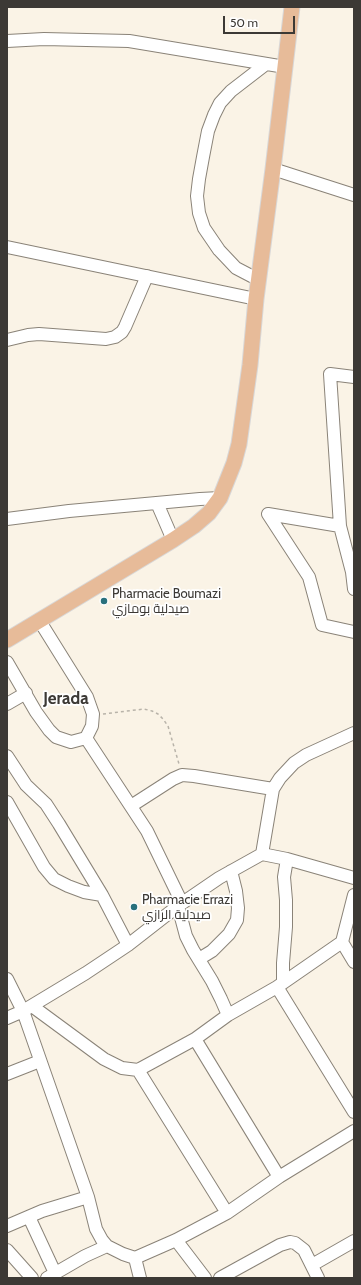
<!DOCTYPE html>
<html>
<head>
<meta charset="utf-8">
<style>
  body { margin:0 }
  #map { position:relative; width:361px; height:1285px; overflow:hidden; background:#faf3e6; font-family:Cabin,sans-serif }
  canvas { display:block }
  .frame { position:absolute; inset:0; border:8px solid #3c3935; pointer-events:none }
  .scale { position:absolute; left:223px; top:16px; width:72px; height:18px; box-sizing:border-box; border:2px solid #3c3935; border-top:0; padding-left:5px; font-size:12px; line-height:14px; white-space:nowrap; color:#3c3935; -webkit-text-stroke:3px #fff; paint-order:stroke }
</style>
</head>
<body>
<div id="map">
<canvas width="361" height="1285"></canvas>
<div class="frame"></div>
<div class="scale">50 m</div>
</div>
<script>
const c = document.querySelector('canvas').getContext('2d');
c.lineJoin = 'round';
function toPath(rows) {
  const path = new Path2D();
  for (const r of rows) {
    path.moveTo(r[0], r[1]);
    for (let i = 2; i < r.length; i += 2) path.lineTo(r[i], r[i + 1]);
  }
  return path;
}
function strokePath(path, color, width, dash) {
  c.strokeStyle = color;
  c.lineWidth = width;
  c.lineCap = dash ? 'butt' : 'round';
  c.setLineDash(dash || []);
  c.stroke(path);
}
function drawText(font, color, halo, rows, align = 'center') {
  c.font = font + ' Cabin,Cairo,sans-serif';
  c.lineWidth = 3.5;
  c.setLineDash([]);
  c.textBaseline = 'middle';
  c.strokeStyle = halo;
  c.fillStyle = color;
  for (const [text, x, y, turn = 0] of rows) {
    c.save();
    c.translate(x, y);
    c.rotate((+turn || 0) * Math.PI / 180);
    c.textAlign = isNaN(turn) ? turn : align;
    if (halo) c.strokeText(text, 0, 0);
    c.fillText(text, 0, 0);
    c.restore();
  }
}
const path = toPath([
  [103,714,144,709,152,711,158,714,163,719,168,726,179,764]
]);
const minor = toPath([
  [7,41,44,39,129,41,285,67],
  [273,169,354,195],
  [7,247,256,299],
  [259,280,236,268,219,250,204,228,199,213,197,196,199,179,203,157,208,131,214,115,220,103,231,91,266,64],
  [7,340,28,335,39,334,106,339,115,337,122,332,125,327,147,276],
  [354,377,330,374,340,526,352,572,354,589],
  [157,503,173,540],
  [7,519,69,511,200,499,220,498],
  [340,526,268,514,309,577,322,625,354,632],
  [39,620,87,697,93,714,92,726,86,738],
  [7,662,36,712,49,730,56,737,71,742,86,738],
  [7,704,26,693],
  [86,738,147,831,182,903],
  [7,756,26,785,46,804,59,824,102,895,128,945],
  [7,802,44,867,54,879,68,886,84,892,102,895],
  [131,806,173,779,182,775,194,776,273,789],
  [262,854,287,859,354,878],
  [178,906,186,936,193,950,212,981,221,999,228,1015],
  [342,942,354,962],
  [199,959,212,951,229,934,237,920,238,908,236,891,231,871],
  [7,979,23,1011,88,1197,96,1229,102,1240,107,1246,123,1254,135,1258,140,1278],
  [283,983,283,963,286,927,286,900,284,877,287,859],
  [277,987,354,1112],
  [32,1006,104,1059,122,1068,138,1070,195,1039,228,1015,277,987,342,942,354,895],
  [7,1018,23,1011,86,973,128,945,178,906,219,878,262,854,273,789,280,778,294,763,306,755,354,733],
  [195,1039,279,1177],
  [138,1070,227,1213],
  [7,1074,40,1061],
  [29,1217,55,1273],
  [7,1226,42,1211,88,1197],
  [176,1240,205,1278],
  [7,1250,32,1278],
  [135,1258,176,1240,227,1213,279,1177,354,1131],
  [312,1265,354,1241],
  [47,1278,85,1256,107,1246],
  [220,1278,280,1245,290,1242,295,1243,304,1250,318,1278]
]);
const major = toPath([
  [7,640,173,540,194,526,209,513,220,498,234,463,239,444,250,365,256,299,273,169,292,7]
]);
const markers = [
  [104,601,4,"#28707c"],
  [134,907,4,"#28707c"]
];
const poiNames = [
  ["Pharmacie Boumazi",112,594],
  ["صيدلية بومازي",112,609],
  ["Pharmacie Errazi",142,900],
  ["صيدلية الرازي",142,915]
];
const districtNames = [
  ["Jerada",66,699]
];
strokePath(minor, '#8a8378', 14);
strokePath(major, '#d8d7d7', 17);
strokePath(path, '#b8b3a9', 1.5, [3, 3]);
strokePath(minor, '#fff', 12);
strokePath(major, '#e7bb99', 15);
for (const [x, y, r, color] of markers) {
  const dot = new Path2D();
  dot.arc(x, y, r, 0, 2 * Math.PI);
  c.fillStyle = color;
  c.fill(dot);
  strokePath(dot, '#fff', 1.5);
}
drawText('13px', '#3c3935', '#fff', poiNames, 'left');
drawText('bold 17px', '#3c3935', '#fff', districtNames);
</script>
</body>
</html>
